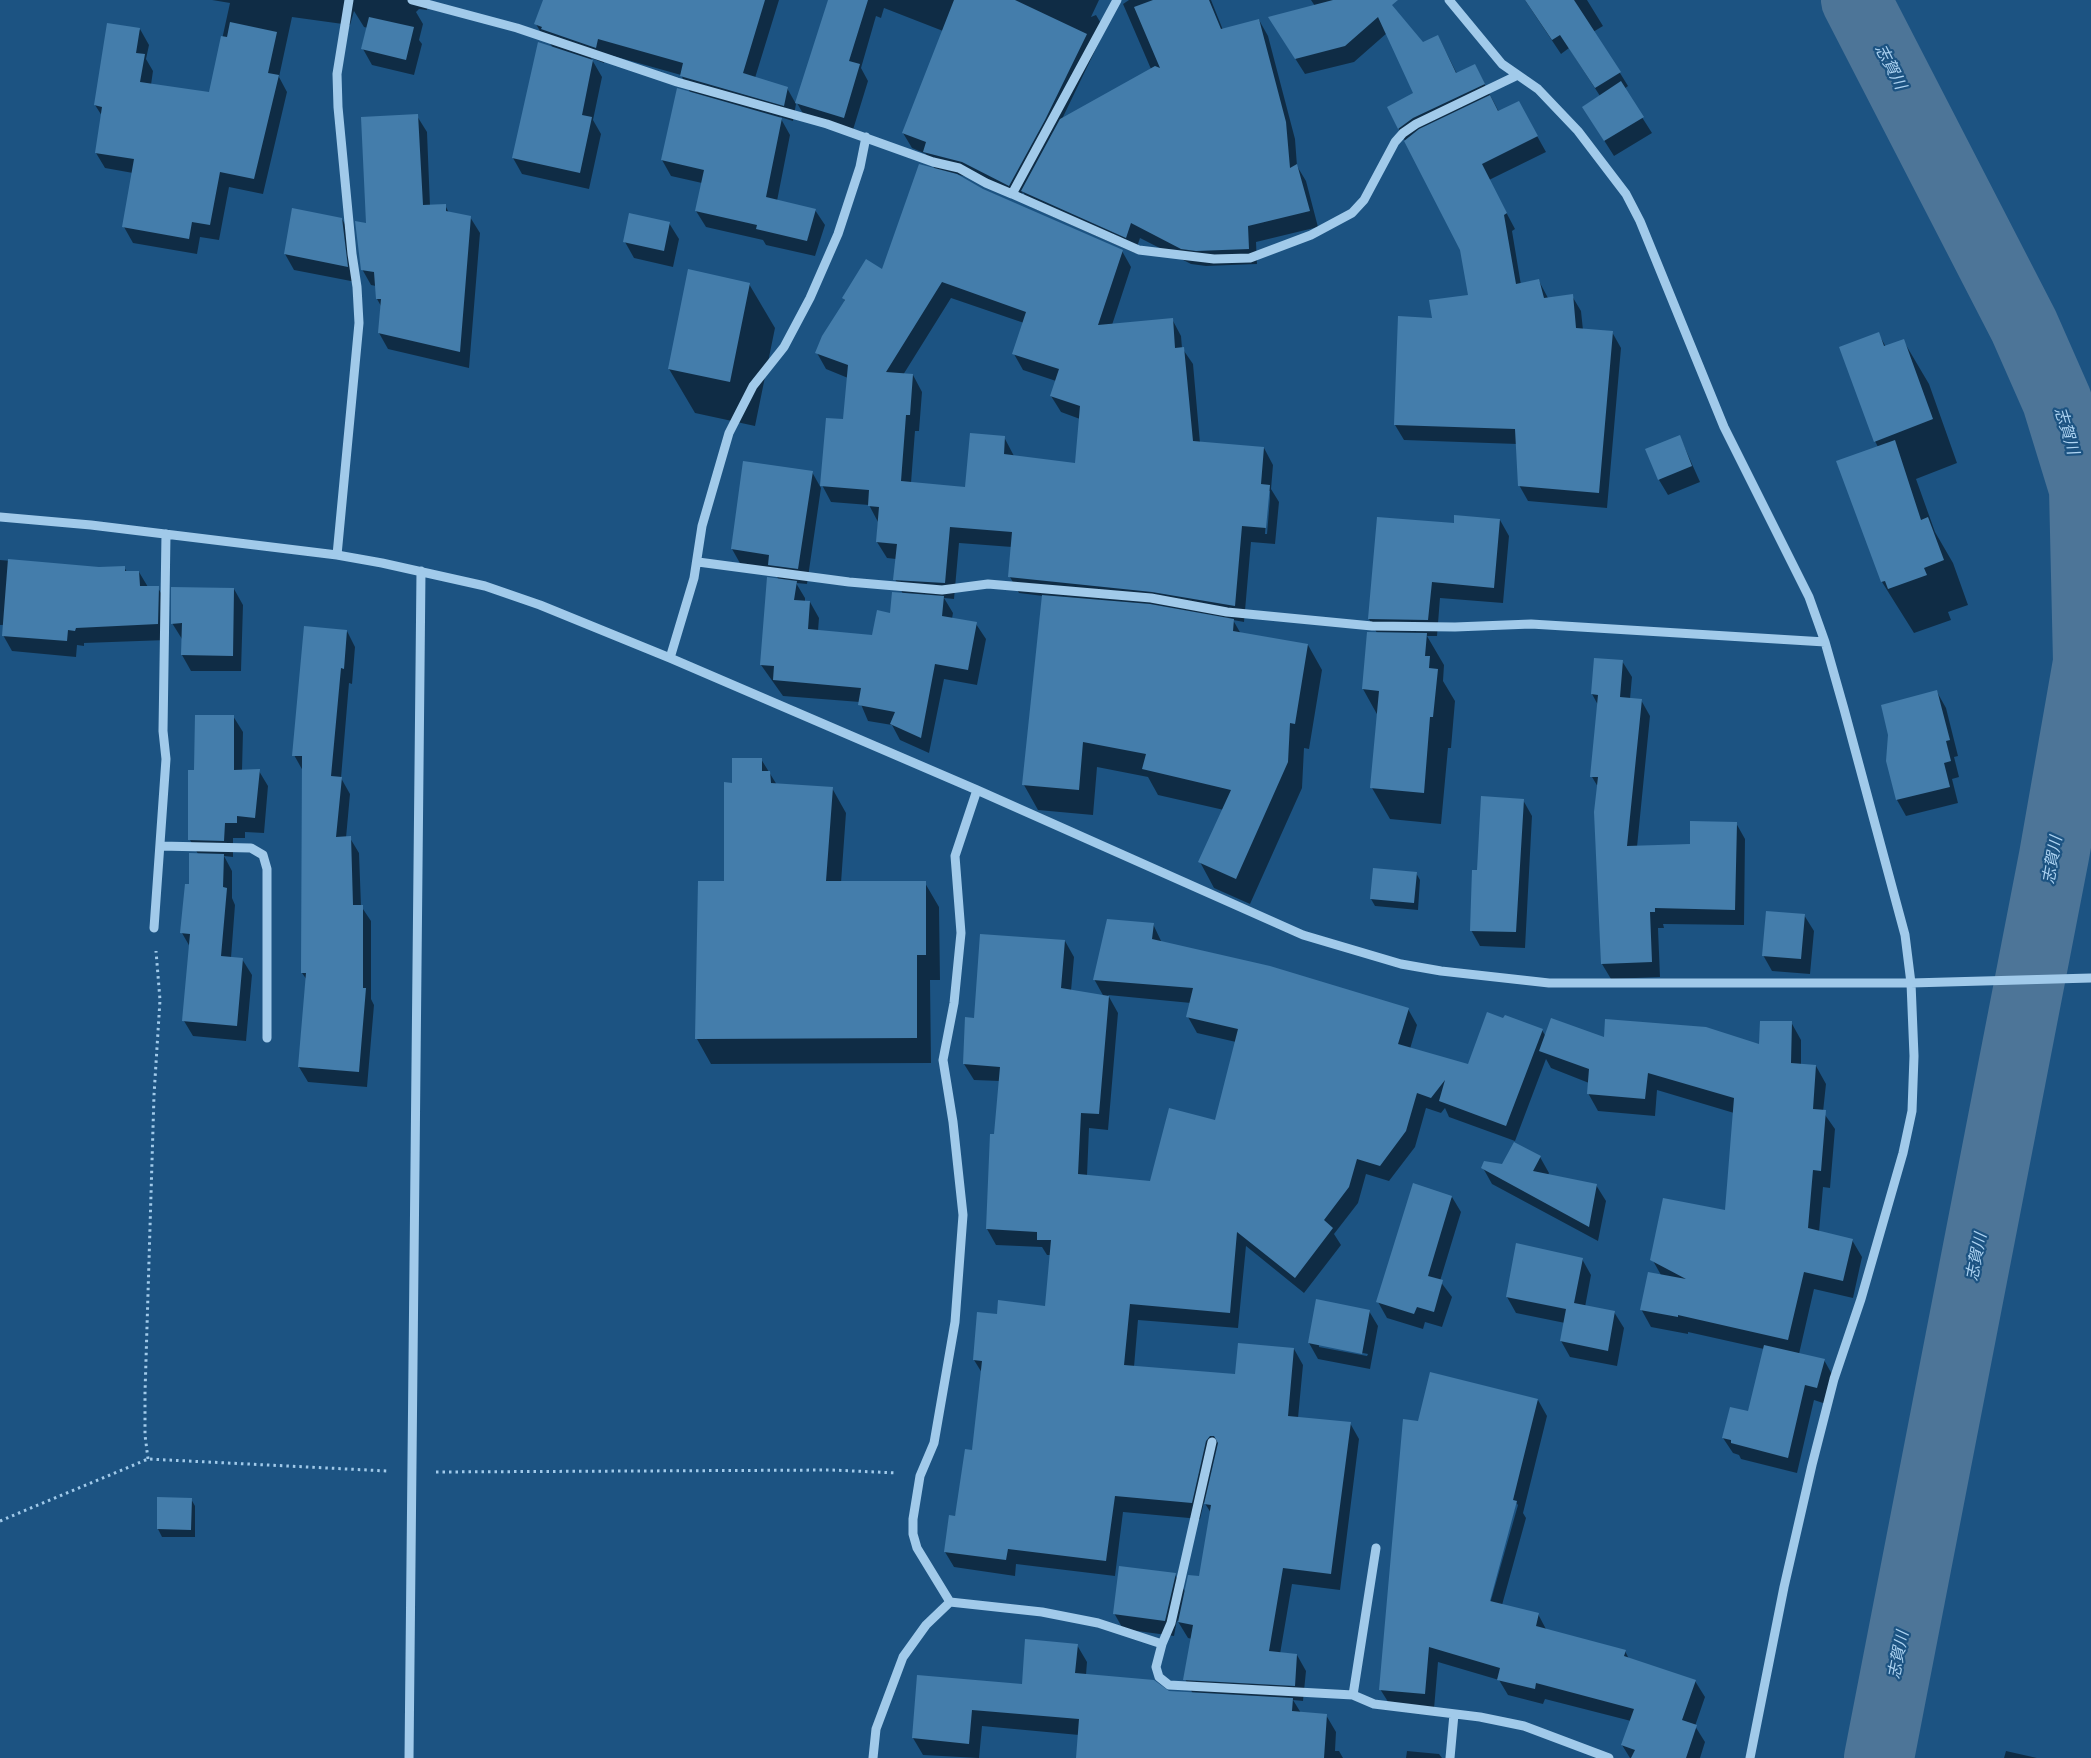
<!DOCTYPE html>
<html>
<head>
<meta charset="utf-8">
<style>
  body { margin:0 }
  canvas { display:block; background:#1c5382 }
</style>
</head>
<body>
<canvas width="2091" height="1758"></canvas>
<script>
const c = document.querySelector('canvas').getContext('2d');
c.lineJoin = 'round';
function fill(path, color) {
  c.fillStyle = color;
  c.fill(path, 'evenodd');
}
function toPath(rows) {
  const path = new Path2D();
  for (const r of rows) {
    path.moveTo(r[0], r[1]);
    for (let i = 2; i < r.length; i += 2) path.lineTo(r[i], r[i + 1]);
  }
  return path;
}
function strokePath(path, color, width, dash) {
  c.strokeStyle = color;
  c.lineWidth = width;
  c.lineCap = dash ? 'butt' : 'round';
  c.setLineDash(dash || []);
  c.stroke(path);
}
function drawText(font, color, halo, rows, align = 'center') {
  c.font = font + ' "Fira Sans Condensed","Noto Sans JP",sans-serif';
  c.lineWidth = 4.5;
  c.setLineDash([]);
  c.textBaseline = 'middle';
  c.strokeStyle = halo;
  c.fillStyle = color;
  for (const [text, x, y, turn = 0] of rows) {
    c.save();
    c.translate(x, y);
    c.rotate((+turn || 0) * Math.PI / 180);
    c.textAlign = isNaN(turn) ? turn : align;
    if (halo) c.strokeText(text, 0, 0);
    c.fillText(text, 0, 0);
    c.restore();
  }
}
const shadow = toPath([
  [212,0,429,0,427,10,419,9,416,12,423,24,419,40,422,44,414,75,372,65,363,49,368,28,364,27,354,11,350,25,292,17,279,77,287,92,263,194,229,187,219,240,200,237,197,254,133,243,124,227,133,173,105,168,96,153,102,116,95,105,140,29,149,45,146,59,153,71,151,85,210,94,230,3],
  [544,0,779,0,755,78,787,88,796,104,793,121,780,117,790,135,777,201,815,210,825,225,815,256,766,245,763,240,706,227,696,211,702,183,671,176,662,160,691,94,681,75,606,54,604,63,591,58,602,77,593,120,601,134,589,189,522,174,513,158,553,48,549,42,545,40,536,24],
  [829,0,1099,0,1091,17,1096,15,1105,30,1062,119,1151,69,1123,4,1129,0,1211,0,1223,30,1259,20,1268,36,1295,139,1297,166,1306,181,1318,227,1256,242,1257,264,1206,266,1191,264,1140,238,1135,253,1031,207,1023,192,1018,201,972,178,955,174,983,190,1122,251,1131,267,1112,325,1172,319,1181,336,1182,348,1193,364,1200,443,1264,448,1273,465,1271,489,1279,502,1275,544,1251,542,1244,622,1233,620,1241,634,1308,645,1322,670,1309,749,1304,748,1302,788,1250,904,1214,888,1200,862,1224,810,1158,795,1148,777,1097,767,1093,815,1038,810,1024,785,1043,596,1019,593,1010,577,1012,547,959,543,954,599,944,598,953,613,952,619,976,624,986,639,977,685,944,679,929,753,900,740,892,725,868,721,860,702,783,696,761,665,779,580,772,569,741,565,732,549,812,472,821,488,807,584,796,583,805,598,805,602,810,602,819,618,818,631,873,636,892,615,903,594,895,579,896,559,887,558,877,542,878,522,869,505,831,502,822,485,844,421,848,378,826,369,817,353,845,301,843,298,883,271,935,169,926,154,912,148,903,133,943,31,884,8,881,18,876,16,861,68,868,81,852,133,806,119,797,103],
  [951,298,1024,323,1014,354,1023,370,1056,381,1051,396,1061,412,1080,419,1076,465,1014,456,1004,437,966,488,911,483,915,431,919,431,922,392,913,375,903,375],
  [1268,491,1270,491,1270,498,1267,534,1265,534],
  [1311,0,1386,0,1423,43,1438,36,1457,74,1475,66,1499,112,1527,118,1546,152,1489,180,1515,229,1512,231,1521,285,1539,281,1548,298,1572,296,1581,311,1583,330,1612,332,1621,348,1607,508,1528,501,1519,485,1517,444,1404,440,1395,425,1433,319,1470,296,1461,249,1388,108,1414,93,1387,33,1354,62,1305,74,1279,33,1315,6],
  [1525,0,1587,0,1603,26,1593,32,1620,73,1628,86,1624,89,1652,133,1614,156,1593,123,1600,96,1569,48,1561,54],
  [417,116,427,132,430,206,445,205,449,213,470,217,480,233,469,368,388,349,379,333,381,306,377,299,376,286,371,285,362,269,367,224],
  [293,210,342,219,351,235,356,282,294,270,285,254],
  [669,223,679,239,673,267,634,258,625,242],
  [689,271,749,284,775,328,755,426,695,413,669,369],
  [1878,333,1886,347,1903,340,1929,384,1957,463,1916,479,1935,532,1953,563,1968,605,1948,612,1951,620,1914,633,1882,582,1878,447,1875,441],
  [1680,437,1700,482,1668,495,1659,480],
  [1378,518,1455,525,1500,520,1509,536,1503,603,1440,598,1437,636,1427,636,1444,665,1443,681,1455,701,1451,748,1448,748,1441,824,1390,819,1372,788,1378,716,1363,689,1368,633,1377,633,1369,619],
  [0,560,99,568,124,567,127,572,139,572,148,587,158,588,167,603,167,640,84,643,84,646,77,645,76,657,12,651,3,635,4,625,0,625],
  [234,589,243,605,241,671,191,671,182,655,182,639,172,623],
  [347,631,355,647,352,684,349,683,341,778,350,794,346,838,350,838,359,853,361,906,371,921,371,999,374,1005,367,1087,308,1082,299,1067,307,980,302,973,303,771,294,755],
  [1622,661,1632,677,1630,699,1641,700,1650,716,1637,847,1691,845,1736,823,1745,839,1744,925,1663,924,1664,928,1658,928,1660,977,1611,979,1602,964,1598,787,1592,777,1598,705,1592,694],
  [1937,692,1946,708,1958,756,1954,757,1959,777,1952,779,1958,803,1906,816,1897,800,1887,761],
  [233,716,243,732,242,771,259,771,268,786,264,833,245,832,245,838,233,838,233,857,224,856,232,871,232,898,235,905,231,958,242,959,252,975,246,1041,193,1036,184,1021,190,947,182,933,198,854,190,840,196,771],
  [761,759,777,785,832,788,846,813,841,883,925,883,939,907,940,980,930,980,931,1063,711,1064,697,1039,725,883,733,784],
  [1523,800,1532,816,1525,948,1480,946,1471,930,1478,871],
  [1416,873,1420,880,1418,910,1375,906,1371,899],
  [1804,915,1814,931,1810,974,1772,971,1763,955],
  [1153,924,1162,943,1408,1009,1417,1025,1410,1049,1469,1066,1542,1030,1546,1037,1760,1045,1791,1022,1801,1040,1801,1065,1816,1066,1826,1084,1823,1112,1835,1129,1830,1188,1823,1187,1819,1232,1852,1240,1862,1257,1853,1298,1814,1289,1799,1354,1824,1360,1833,1376,1826,1404,1814,1400,1797,1473,1741,1459,1739,1455,1733,1453,1723,1438,1749,1412,1764,1349,1688,1332,1688,1334,1651,1327,1641,1309,1661,1275,1652,1259,1726,1212,1734,1113,1657,1090,1655,1116,1598,1111,1588,1093,1589,1083,1551,1068,1546,1059,1515,1141,1449,1117,1445,1108,1441,1113,1426,1108,1415,1147,1389,1181,1366,1174,1358,1203,1334,1234,1341,1245,1304,1293,1246,1246,1238,1328,1138,1320,1134,1367,1236,1376,1294,1349,1303,1365,1298,1418,1350,1423,1359,1439,1340,1590,1292,1584,1280,1654,1297,1655,1306,1671,1303,1701,1293,1700,1301,1713,1326,1715,1336,1732,1335,1751,1339,1751,1343,1758,1077,1758,1079,1735,982,1726,979,1758,923,1755,913,1738,919,1676,1023,1685,1077,1645,1087,1662,1086,1675,1168,1692,1193,1694,1185,1679,1192,1639,1188,1638,1177,1620,1174,1636,1123,1629,1114,1613,1175,1575,1186,1593,1200,1578,1211,1513,1204,1502,1200,1519,1123,1512,1115,1576,1016,1564,1015,1576,954,1567,945,1552,973,1452,982,1373,974,1360,998,1316,1046,1307,1051,1255,1047,1255,1042,1247,996,1245,987,1229,992,1135,995,1135,1000,1081,974,1080,964,1064,975,1019,1065,941,1074,957,1071,991,1104,997,1094,979],
  [1108,995,1191,1003,1188,1017,1197,1033,1236,1042,1216,1122,1151,1182,1087,1176,1089,1128,1108,1130,1118,1013],
  [1540,1157,1549,1173,1548,1175,1596,1185,1606,1201,1598,1241,1492,1184,1483,1168],
  [1452,1197,1461,1212,1440,1281,1452,1297,1442,1327,1425,1322,1423,1329,1387,1318,1378,1302],
  [1582,1259,1591,1275,1585,1307,1614,1312,1624,1328,1617,1366,1570,1357,1561,1341,1565,1323,1516,1313,1507,1297],
  [1369,1311,1378,1326,1370,1369,1318,1359,1309,1343],
  [1319,1344,1368,1354,1367,1356,1319,1347],
  [1538,1400,1547,1416,1523,1513,1526,1518,1502,1605,1538,1614,1547,1631,1625,1651,1629,1659,1695,1681,1705,1697,1695,1726,1705,1742,1700,1758,1630,1758,1622,1745,1631,1721,1545,1699,1543,1704,1508,1695,1499,1680,1438,1662,1434,1709,1390,1705,1380,1689,1418,1422],
  [1516,1503,1518,1505,1489,1607,1487,1607],
  [158,1498,191,1499,195,1506,195,1537,162,1537,158,1529],
  [1407,1751,1439,1754,1442,1758,1406,1758],
  [2006,1751,2037,1758,2004,1758]
]);
const river = toPath([
  [1856,0,2024,326,2057,401,2084,489,2088,662,2054,856,1879,1758]
]);
const building = toPath([
  [543,0,765,0,743,73,788,87,784,106,680,76,683,63,598,39,596,48,541,29,542,27,534,24],
  [828,0,868,0,849,61,860,64,844,118,795,103],
  [954,0,1015,0,1087,34,1045,120,1009,186,962,162,923,152,926,142,902,133],
  [1153,0,1209,0,1221,29,1259,19,1286,122,1290,168,1297,164,1310,211,1248,226,1249,249,1196,251,1181,249,1131,223,1126,238,1021,191,1060,119,1155,66,1160,68,1134,7],
  [1333,0,1398,0,1392,5,1423,42,1438,35,1456,73,1475,64,1485,84,1413,118,1398,129,1387,107,1413,93,1378,17,1345,46,1295,59,1268,17],
  [1525,0,1574,0,1621,72,1595,88,1560,35,1552,40],
  [369,17,414,27,406,60,361,49],
  [230,22,277,32,268,73,279,75,254,179,220,172,210,225,192,222,189,239,122,227,134,159,95,153,102,107,94,105,107,23,140,28,136,53,145,54,140,82,209,92,221,36,227,37],
  [538,42,593,60,582,115,592,117,580,173,512,158],
  [1621,81,1644,117,1604,141,1582,107],
  [677,88,782,118,766,197,816,209,807,241,756,229,757,225,695,211,704,170,661,160],
  [1490,95,1498,111,1519,101,1538,136,1482,164,1507,213,1504,215,1516,284,1539,279,1544,298,1573,294,1576,328,1613,331,1599,493,1518,486,1515,429,1394,425,1398,316,1432,318,1429,300,1468,295,1460,250,1404,141,1419,129],
  [418,114,423,205,446,204,446,211,471,216,460,352,378,333,381,299,376,299,374,272,361,270,355,221,366,223,361,117],
  [919,164,957,174,983,189,1123,250,1098,325,1173,318,1175,348,1184,347,1193,441,1264,447,1261,484,1270,485,1266,528,1242,526,1235,606,1152,592,1008,577,1012,532,950,527,945,583,893,580,897,544,876,542,879,507,868,506,869,490,820,486,826,418,843,419,848,365,815,353,822,336,845,300,842,298,866,259,882,269],
  [942,282,1026,312,1012,354,1059,369,1050,396,1080,406,1075,463,1004,454,1005,436,970,433,965,487,901,481,906,415,910,415,913,374,886,372],
  [292,208,342,218,348,267,284,254],
  [629,213,670,222,664,251,623,242],
  [688,269,750,283,730,382,668,369],
  [1879,332,1884,346,1904,339,1933,419,1874,442,1839,347],
  [1680,435,1692,466,1658,480,1645,449],
  [1895,440,1921,520,1928,517,1944,560,1924,568,1927,575,1888,589,1885,581,1881,582,1836,461],
  [743,461,813,471,798,569,768,565,769,555,731,549],
  [1454,515,1500,519,1494,588,1432,582,1428,620,1368,619,1377,517,1454,523],
  [8,559,99,567,125,566,125,571,139,571,140,586,159,586,158,624,76,628,75,631,68,630,67,641,2,636],
  [767,577,797,581,794,600,810,601,808,629,872,635,877,610,890,613,892,592,944,596,942,616,977,622,968,670,935,664,921,738,890,724,895,712,858,705,861,688,773,680,774,666,760,665],
  [171,587,234,588,233,656,181,655,182,623,171,624],
  [1042,595,1150,604,1234,619,1233,631,1308,644,1295,724,1290,723,1288,762,1236,879,1198,862,1231,790,1142,769,1146,754,1083,742,1079,790,1022,785],
  [304,626,347,630,344,669,341,668,331,776,342,777,336,837,351,836,353,905,363,905,363,988,366,988,359,1072,298,1067,306,973,301,973,302,756,292,756],
  [1367,632,1427,633,1425,656,1430,656,1429,668,1438,669,1433,717,1430,717,1424,793,1370,788,1379,691,1362,689],
  [1594,658,1623,660,1620,697,1642,699,1627,846,1690,844,1690,821,1737,822,1735,910,1655,908,1655,912,1650,912,1652,962,1601,964,1594,812,1598,777,1590,777,1598,695,1591,694],
  [1937,690,1950,740,1946,741,1951,761,1944,763,1950,787,1896,800,1886,761,1888,735,1881,705],
  [195,715,234,715,234,770,260,769,255,818,237,816,237,823,225,823,224,841,188,840,188,770,194,770],
  [732,758,762,758,762,771,770,771,771,783,833,787,826,881,926,881,926,955,917,955,917,1038,695,1039,698,881,724,881,724,782,732,783],
  [1481,796,1524,799,1516,932,1470,931,1472,870,1477,870],
  [189,853,224,854,223,887,227,888,221,956,243,958,237,1026,182,1021,190,934,180,933,185,884,189,884],
  [1373,868,1417,872,1414,903,1370,899],
  [1766,911,1805,914,1801,959,1762,956],
  [1107,919,1154,923,1152,939,1270,966,1409,1008,1398,1044,1468,1064,1487,1012,1503,1018,1505,1015,1543,1029,1506,1126,1439,1101,1445,1080,1431,1098,1417,1093,1406,1131,1380,1166,1357,1159,1349,1187,1324,1220,1333,1228,1295,1278,1237,1232,1230,1313,1130,1304,1124,1365,1235,1374,1238,1343,1294,1348,1288,1416,1351,1422,1331,1574,1283,1568,1269,1651,1297,1654,1295,1686,1183,1680,1193,1625,1178,1622,1188,1575,1199,1576,1211,1505,1204,1504,1218,1443,1214,1436,1210,1436,1206,1441,1192,1503,1115,1496,1106,1561,1008,1549,1006,1560,944,1552,949,1515,955,1516,965,1449,972,1450,982,1361,973,1360,977,1312,997,1314,998,1300,1045,1306,1051,1240,1037,1240,1037,1232,986,1229,990,1134,994,1134,1000,1067,963,1064,965,1017,974,1018,980,934,1065,940,1061,988,1109,996,1099,1114,1081,1113,1078,1174,1150,1181,1169,1108,1215,1120,1238,1029,1186,1017,1193,988,1093,980],
  [1551,1018,1604,1037,1605,1019,1706,1027,1759,1044,1760,1021,1792,1021,1791,1063,1816,1065,1813,1109,1826,1110,1821,1171,1813,1170,1808,1228,1853,1239,1843,1281,1804,1272,1788,1340,1678,1315,1678,1317,1640,1310,1648,1272,1686,1279,1650,1260,1663,1198,1725,1210,1734,1098,1648,1073,1645,1099,1587,1094,1589,1069,1539,1051],
  [1514,1142,1541,1156,1533,1171,1597,1184,1589,1227,1481,1168,1484,1161,1502,1164],
  [1413,1183,1452,1196,1428,1276,1443,1280,1434,1312,1417,1307,1414,1314,1376,1302],
  [1516,1243,1583,1258,1574,1303,1615,1311,1608,1351,1560,1341,1566,1309,1506,1297],
  [1316,1299,1370,1310,1362,1354,1308,1343],
  [1764,1345,1825,1359,1817,1388,1805,1385,1788,1458,1731,1443,1731,1440,1722,1438,1730,1407,1748,1411],
  [1430,1372,1538,1399,1513,1500,1517,1501,1490,1601,1539,1613,1536,1626,1626,1650,1624,1656,1696,1680,1682,1720,1697,1725,1686,1758,1631,1758,1635,1750,1621,1745,1634,1709,1536,1683,1535,1689,1497,1680,1500,1668,1429,1647,1425,1694,1379,1690,1403,1419,1418,1421],
  [157,1497,192,1498,191,1530,157,1529],
  [1119,1566,1176,1573,1165,1621,1113,1614],
  [1025,1639,1078,1644,1075,1673,1154,1680,1169,1691,1293,1698,1292,1711,1327,1714,1324,1758,1076,1758,1079,1719,972,1710,969,1744,912,1738,917,1675,1022,1684]
]);
const path = toPath([
  [148,1459,145,1435,145,1393,154,1095,160,1000,156,951],
  [436,1472,832,1470,897,1473],
  [0,1521,148,1459,387,1471]
]);
const minor = toPath([
  [412,0,517,28,677,82,827,124,933,162,959,168,986,183,1012,194,1117,0],
  [1449,0,1502,64,1538,89,1578,131,1626,194,1640,221,1724,427,1809,597,1825,642,1844,709,1905,935,1911,983,1914,1056,1912,1111,1903,1153,1861,1299,1834,1379,1812,1465,1784,1587,1750,1758],
  [1012,194,1139,250,1214,259,1250,258,1311,235,1352,213,1364,200,1395,142,1403,133,1416,124,1518,75],
  [0,517,91,525,337,555,382,563,485,586,540,605,670,658,977,790,1303,935,1401,964,1441,971,1549,983,1911,983,2091,978],
  [337,555,359,323,357,287,352,254,338,107,337,74,349,0],
  [698,562,849,582,942,590,988,584,1151,598,1227,612,1372,626,1455,627,1531,624,1825,642],
  [670,658,694,578,702,526,729,433,753,386,784,347,810,298,838,234,860,167,866,137],
  [977,790,955,856,961,933,954,1003,943,1060,953,1122,963,1215,955,1322,934,1443,920,1476,913,1519,913,1534,917,1548,950,1602,1042,1612,1098,1623,1162,1644,1156,1667,1159,1677,1169,1685,1353,1695,1374,1704,1480,1717,1524,1726,1609,1758],
  [160,846,251,848,263,855,267,869,267,1038],
  [154,928,166,759,163,731,166,534],
  [1162,1644,1171,1623,1212,1442],
  [1353,1695,1376,1548],
  [409,1758,421,571],
  [873,1758,876,1729,903,1657,926,1625,950,1602],
  [1450,1758,1454,1714]
]);
const waterNames = [
  ["志賀川",1890,67,63],
  ["志賀川",2066,431,73],
  ["志賀川",2053,860,-80],
  ["志賀川",1977,1257,-79],
  ["志賀川",1899,1655,-79]
];
fill(shadow, '#0007');
strokePath(river, '#4d7598', 70);
fill(building, '#447dab');
strokePath(path, '#a1caea', 3, [2.5, 4]);
strokePath(minor, '#a1caea', 9);
drawText('italic 16px', '#add3f2', '#1c5382', waterNames);
</script>
</body>
</html>
